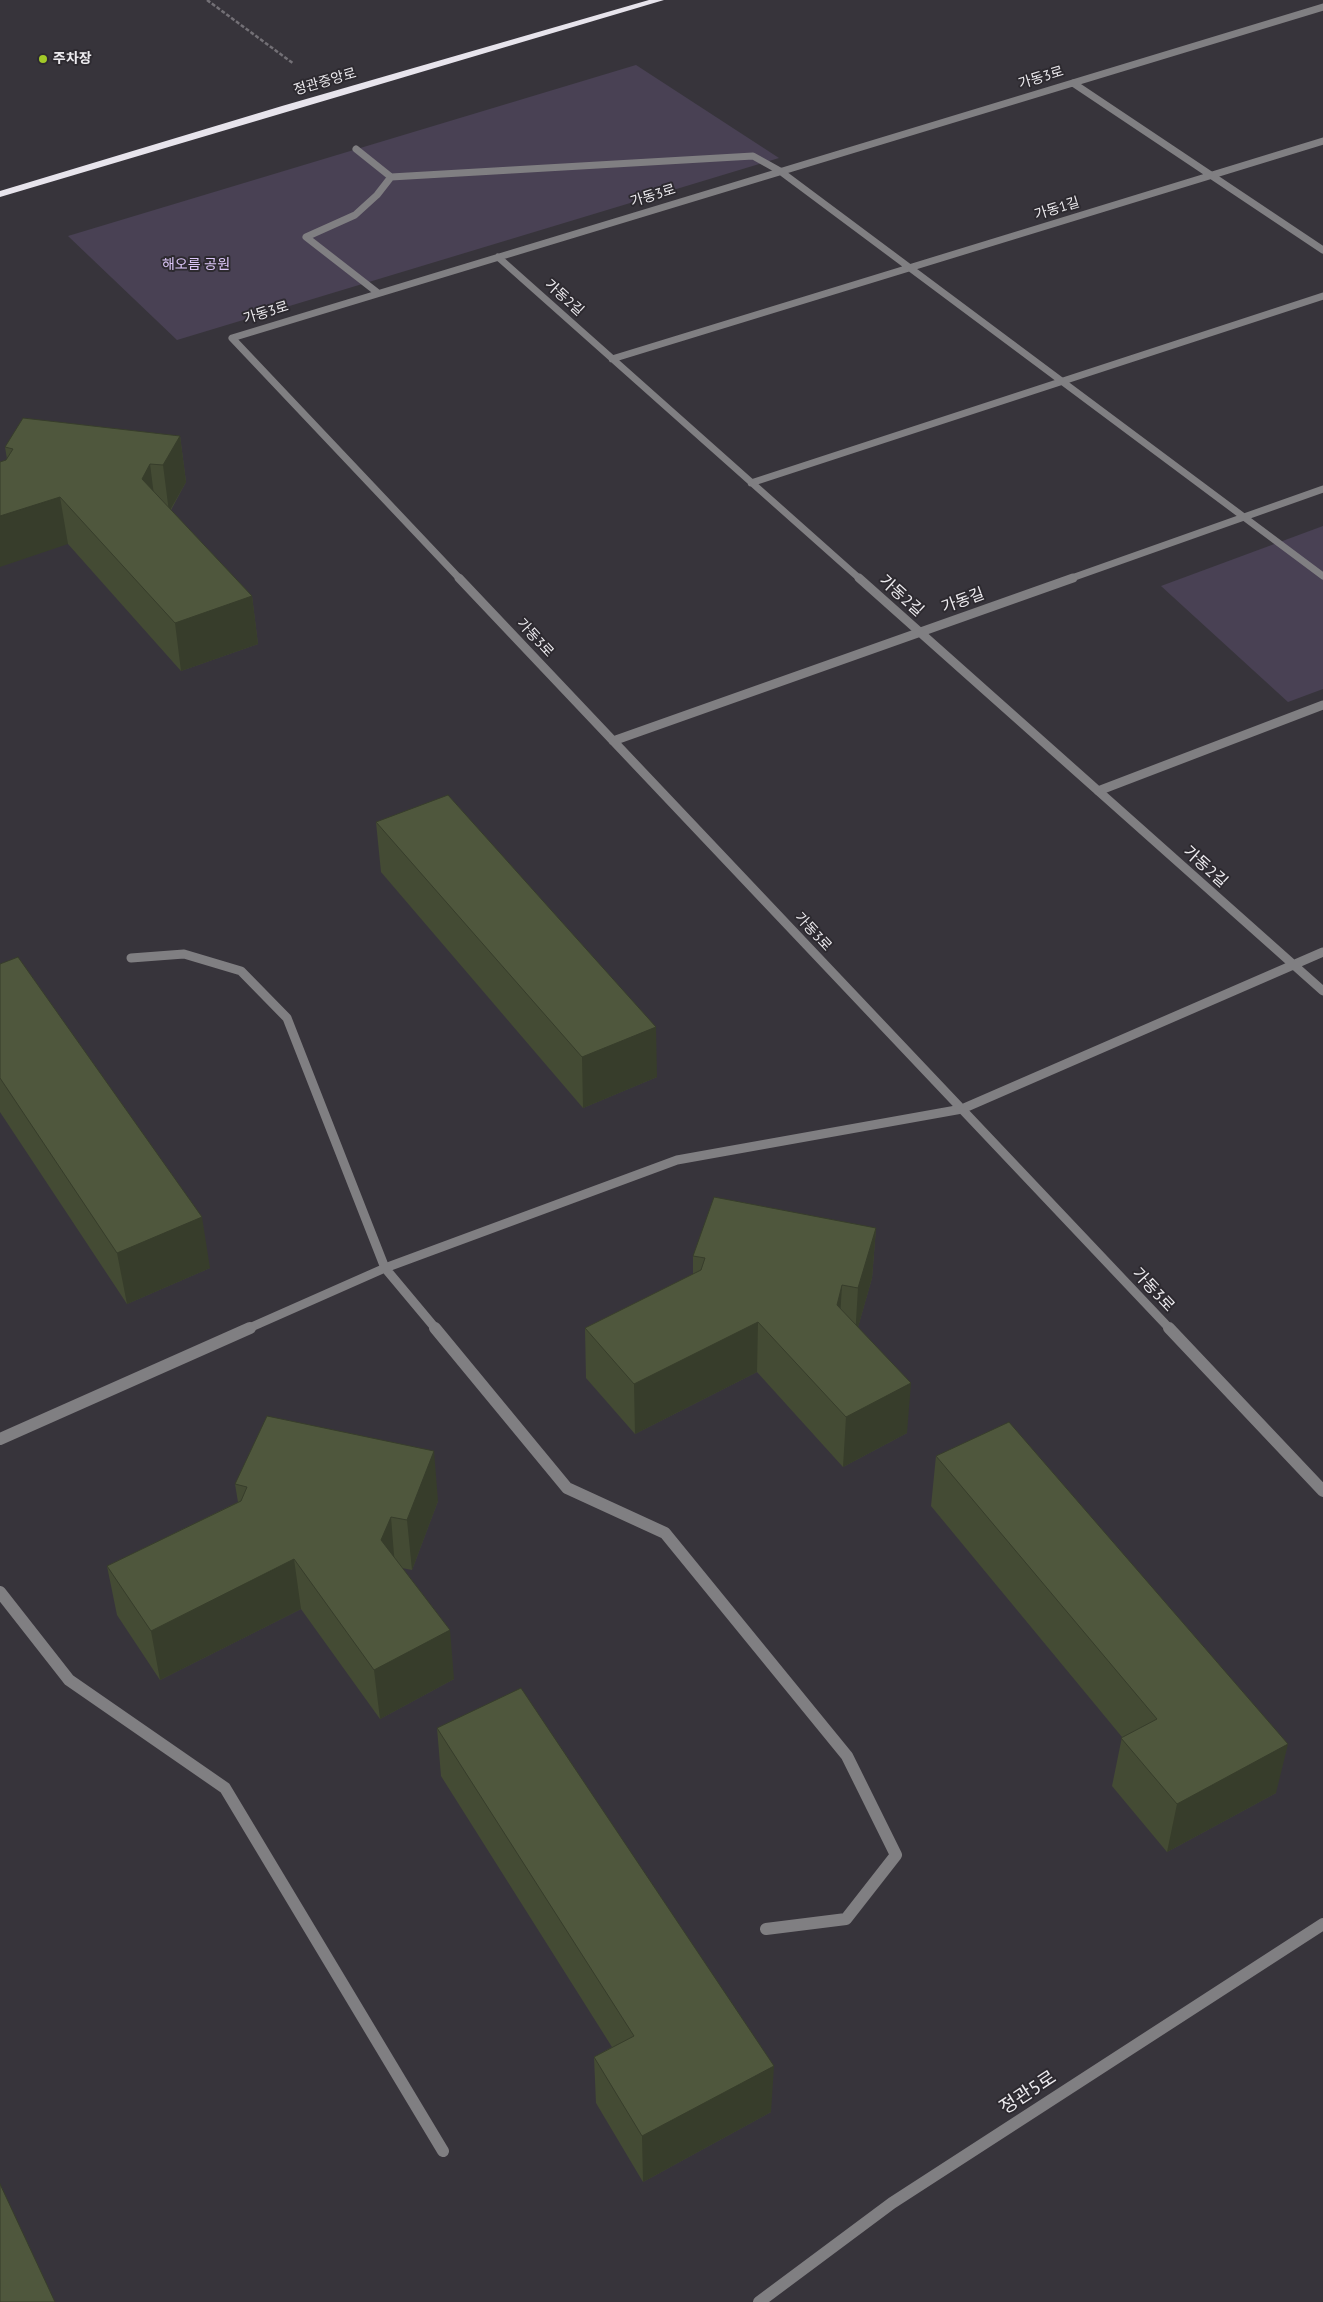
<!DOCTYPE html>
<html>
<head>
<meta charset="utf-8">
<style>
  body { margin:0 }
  canvas { display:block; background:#37343b }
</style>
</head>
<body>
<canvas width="1323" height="2302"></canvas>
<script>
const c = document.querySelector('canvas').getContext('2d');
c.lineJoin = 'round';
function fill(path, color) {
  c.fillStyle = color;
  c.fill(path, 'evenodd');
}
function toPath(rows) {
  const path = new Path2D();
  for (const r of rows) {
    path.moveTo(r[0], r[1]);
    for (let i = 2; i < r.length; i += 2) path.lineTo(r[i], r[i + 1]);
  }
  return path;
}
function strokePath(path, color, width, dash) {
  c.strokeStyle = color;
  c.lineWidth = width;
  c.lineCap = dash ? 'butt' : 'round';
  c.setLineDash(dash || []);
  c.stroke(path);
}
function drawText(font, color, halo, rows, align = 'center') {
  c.font = font + ' "PT Sans","Noto Sans KR",sans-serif';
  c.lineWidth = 4;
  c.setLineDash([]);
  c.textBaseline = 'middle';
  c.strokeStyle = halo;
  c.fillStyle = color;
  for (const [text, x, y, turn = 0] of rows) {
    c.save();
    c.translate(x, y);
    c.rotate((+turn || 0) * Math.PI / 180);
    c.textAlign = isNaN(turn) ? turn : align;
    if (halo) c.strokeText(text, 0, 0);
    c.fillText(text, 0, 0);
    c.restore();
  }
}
const green = toPath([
  [636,65,779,158,177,340,68,236],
  [1323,526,1323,689,1288,702,1161,586]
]);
const path = toPath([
  [207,0,294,64]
]);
const laneFar1 = toPath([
  [131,958,184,954,241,971,287,1018,385,1268,677,1160,962,1109],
  [247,1329,385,1268,436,1329]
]);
const lane = toPath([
  [435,1328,567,1488,665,1533,847,1756,896,1855,846,1919,766,1929],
  [0,1439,250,1328],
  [0,1592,69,1680,225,1788,443,2151]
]);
const streetFar2 = toPath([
  [1073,83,1323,250],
  [356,149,391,177,753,156,780,171,1323,576],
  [498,257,860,579],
  [378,293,306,237,355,215,377,195,391,177],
  [612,359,1323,141],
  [751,483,1323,296],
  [460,579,232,338,1323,7],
  [1069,579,1323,489]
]);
const streetFar1 = toPath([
  [459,578,1170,1329],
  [859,578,1323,991],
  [613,741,1073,578],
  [1098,791,1323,705],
  [962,1109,1323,952]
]);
const street = toPath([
  [1169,1328,1323,1491],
  [759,2302,892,2203,1323,1924]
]);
const highway = toPath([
  [649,0,664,0,0,197,0,191,282,106,649,0]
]);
const wall = toPath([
  [180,436,186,482,171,510,252,596,258,644,181,671,68,544,6,460,7,459,5,447],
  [376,822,657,1077,583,1108,381,872],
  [0,964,210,1268,127,1304,0,1112],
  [876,1228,872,1278,858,1327,907,1433,843,1467,757,1372,635,1434,586,1378,585,1328,693,1274,693,1256],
  [936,1456,1276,1793,1167,1852,1112,1786,1122,1737,931,1506],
  [235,1484,438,1501,412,1570,402,1568,454,1679,380,1719,301,1609,160,1680,117,1615,107,1566,238,1502],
  [437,1728,771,2112,643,2182,596,2103,594,2057,612,2047,441,1776]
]);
const shadedWall = toPath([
  [180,436,186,482,169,512,163,465],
  [150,464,156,511,142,479],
  [60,497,68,544,0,567,0,516],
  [252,596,258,644,181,671,175,623],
  [656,1027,657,1077,583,1108,582,1057],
  [202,1217,210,1268,127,1304,117,1253],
  [876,1228,872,1278,855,1338,858,1288],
  [842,1285,839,1335,837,1305],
  [758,1322,757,1372,635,1434,634,1384],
  [911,1383,907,1433,843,1467,846,1417],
  [434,1451,438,1501,412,1570,407,1520],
  [391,1517,395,1567,381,1540],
  [294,1559,301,1609,160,1680,151,1631],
  [450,1630,454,1679,380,1719,374,1670],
  [1288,1744,1276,1793,1167,1852,1177,1804],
  [774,2066,771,2112,643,2182,642,2136]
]);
const building = toPath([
  [23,418,180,436,163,465,150,464,142,479,252,596,175,623,60,497,0,516,0,462,6,460,13,449,5,447,23,418],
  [448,795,656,1027,582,1057,376,822,448,795],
  [18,957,202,1217,117,1253,0,1078,0,964,18,957],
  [714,1197,876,1228,858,1288,842,1285,837,1305,911,1383,846,1417,758,1322,634,1384,585,1328,701,1270,705,1258,693,1256,714,1197],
  [267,1416,434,1451,407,1520,391,1517,381,1540,450,1630,374,1670,294,1559,151,1631,107,1566,241,1501,247,1487,235,1484,267,1416],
  [1009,1422,1288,1744,1177,1804,1121,1738,1157,1719,936,1456,1009,1422],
  [521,1688,774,2066,642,2136,594,2057,634,2036,437,1728,521,1688],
  [0,2184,55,2302,0,2302,0,2184]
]);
const markers = [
  [43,59,5,"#a2c928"]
];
const farPoinames = [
  ["주차장",53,59]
];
const farStreetnames = [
  ["가동3로",1041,78,-17],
  ["정관중앙로",325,82,-16],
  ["가동3로",653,196,-17],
  ["가동1길",1057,209,-17],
  ["가동2길",564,298,42],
  ["가동3로",266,313,-17],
  ["가동3로",535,638,47],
  ["가동3로",813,932,47]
];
const farParknames = [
  ["해오름 공원",196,265]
];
const streetNames = [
  ["가동2길",901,596,42],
  ["가동길",963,601,-20],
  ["가동2길",1205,867,42],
  ["가동3로",1153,1290,47]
];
const nearStreetnames = [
  ["정관5로",1028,2093,-33]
];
fill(green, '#494154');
strokePath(path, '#737076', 2.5, [4, 2]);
strokePath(laneFar1, '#807f82', 9);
strokePath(lane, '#807f82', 12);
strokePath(streetFar2, '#807f82', 7);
strokePath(streetFar1, '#807f82', 9);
strokePath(street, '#807f82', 12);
fill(highway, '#e7e4ec');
fill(wall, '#444b34');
fill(shadedWall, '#373d2b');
fill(building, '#4f573d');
strokePath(building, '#373d2b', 1);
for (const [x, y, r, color] of markers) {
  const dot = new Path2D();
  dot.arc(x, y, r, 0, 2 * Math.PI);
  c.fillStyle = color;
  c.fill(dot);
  strokePath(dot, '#2d2a30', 2);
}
drawText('bold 14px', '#eceaee', '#2d2a30', farPoinames, 'left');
drawText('14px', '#eceaee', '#2d2a30', farStreetnames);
drawText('14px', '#dcc6f8', '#2d2a30', farParknames);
drawText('16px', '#eceaee', '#2d2a30', streetNames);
drawText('19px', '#eceaee', '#2d2a30', nearStreetnames);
</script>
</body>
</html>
